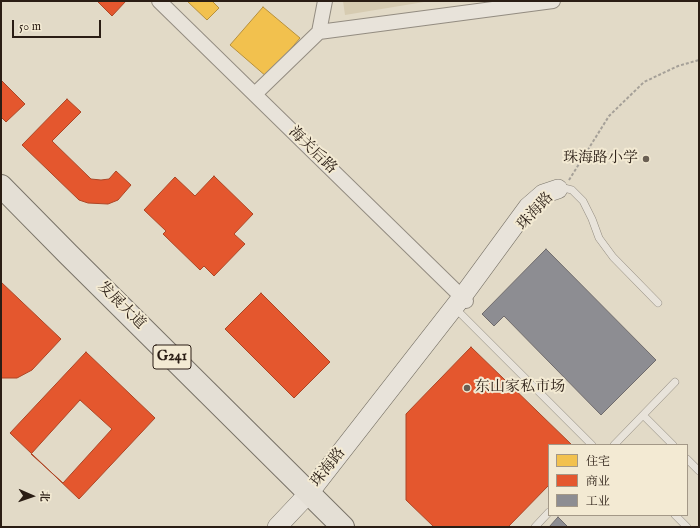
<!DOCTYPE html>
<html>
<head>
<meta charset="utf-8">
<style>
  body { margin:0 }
  #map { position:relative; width:700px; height:528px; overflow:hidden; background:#e2dac7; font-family:"IM FELL English","Noto Serif SC",serif }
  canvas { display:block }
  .frame { position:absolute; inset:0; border:2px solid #2a1d14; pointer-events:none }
  .legend { position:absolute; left:548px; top:444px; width:140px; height:72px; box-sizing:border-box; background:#f3ead3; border:1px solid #a39887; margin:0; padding:5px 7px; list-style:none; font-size:12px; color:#2a1d14 }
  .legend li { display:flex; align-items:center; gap:8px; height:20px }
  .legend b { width:20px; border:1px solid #a39887 }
  .north { position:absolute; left:12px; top:476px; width:40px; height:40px; -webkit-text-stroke:3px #f3ead3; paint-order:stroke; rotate:92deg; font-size:11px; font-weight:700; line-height:16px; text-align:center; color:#2a1d14 }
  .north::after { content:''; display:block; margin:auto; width:14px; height:18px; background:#2a1d14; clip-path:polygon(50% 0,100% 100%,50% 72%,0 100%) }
  .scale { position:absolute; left:12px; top:20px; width:89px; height:18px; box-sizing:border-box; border:2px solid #2a1d14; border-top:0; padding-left:5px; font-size:12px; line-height:14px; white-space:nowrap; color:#2a1d14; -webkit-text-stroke:3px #f3ead3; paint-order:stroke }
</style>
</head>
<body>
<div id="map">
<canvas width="700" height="528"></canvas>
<div class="frame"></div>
<ul class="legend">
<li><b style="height:11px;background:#f2c14e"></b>住宅</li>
<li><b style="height:11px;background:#e4572e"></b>商业</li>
<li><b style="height:11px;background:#8d8d92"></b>工业</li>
</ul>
<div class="north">北</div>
<div class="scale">50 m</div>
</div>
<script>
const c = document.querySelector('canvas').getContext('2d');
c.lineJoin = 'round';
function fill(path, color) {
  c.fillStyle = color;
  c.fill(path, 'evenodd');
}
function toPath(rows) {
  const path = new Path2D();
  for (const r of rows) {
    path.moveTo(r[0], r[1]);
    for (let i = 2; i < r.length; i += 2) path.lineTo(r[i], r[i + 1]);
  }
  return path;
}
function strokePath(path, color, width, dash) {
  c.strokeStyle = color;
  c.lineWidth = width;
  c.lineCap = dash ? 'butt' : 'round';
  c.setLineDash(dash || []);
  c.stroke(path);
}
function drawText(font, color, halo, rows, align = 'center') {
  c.font = font + ' "IM FELL English","Noto Serif SC",serif';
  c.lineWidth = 4;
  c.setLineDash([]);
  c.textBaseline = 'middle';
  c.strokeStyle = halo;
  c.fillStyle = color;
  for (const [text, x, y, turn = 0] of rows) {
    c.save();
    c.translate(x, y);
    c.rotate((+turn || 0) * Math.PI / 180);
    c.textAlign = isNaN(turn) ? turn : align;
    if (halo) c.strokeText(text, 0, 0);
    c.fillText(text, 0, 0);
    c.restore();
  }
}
const green = toPath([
  [343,1,430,1,345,15]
]);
const homes = toPath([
  [187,1,212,1,219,8,207,20,187,1],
  [263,7,300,38,267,77,230,45,263,7]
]);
const shops = toPath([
  [97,1,126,1,112,16,97,1],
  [1,80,25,104,6,122,1,117,1,80],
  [67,99,81,112,52,141,91,179,101,180,109,179,116,171,131,185,118,200,108,204,88,203,79,200,22,145,67,99],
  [214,176,253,214,234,234,245,244,214,276,204,266,200,270,163,234,166,231,144,210,175,177,195,196,214,176],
  [1,282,61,339,32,370,17,378,1,378,1,282],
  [261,293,330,362,294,398,225,329,261,293],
  [471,347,572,445,549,445,549,485,508,527,434,527,406,500,406,414,471,347],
  [86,352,155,418,79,499,10,433,86,352],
  [80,400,112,429,63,483,31,454,80,400]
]);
const industry = toPath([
  [546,249,656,360,601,415,504,316,494,326,482,314,546,249],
  [558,517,568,527,549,527,558,517]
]);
const path = toPath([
  [569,180,609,116,644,82,678,66,699,60]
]);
const lane = toPath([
  [558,189,564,188,572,190,583,201,592,219,599,238,613,257,658,303],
  [458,311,592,445],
  [643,415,673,445],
  [614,445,675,382],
  [687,459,699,471],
  [675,515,687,527],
  [535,527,549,512]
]);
const street = toPath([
  [159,1,466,301],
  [319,32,553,1],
  [255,94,319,32,325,1]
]);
const secondary = toPath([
  [277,527,309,493,462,297,528,207,543,194,558,189]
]);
const highway = toPath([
  [1,186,68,254,343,527]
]);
const markers = [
  [646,159,4,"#6a5f53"],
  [467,388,4,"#6a5f53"]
];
const shields = [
  [172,357,38]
];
const shieldNames = [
  ["G241",172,357]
];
const streetNames = [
  ["海关后路",312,151,44],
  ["珠海路",536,212,-47],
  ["发展大道",121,306,45],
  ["珠海路",329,468,-52]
];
const poiNames = [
  ["珠海路小学",638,159],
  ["东山家私市场",475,388,"left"]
];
fill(green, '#d6cbb1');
fill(homes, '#f2c14e');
strokePath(homes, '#b6903d', 1);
fill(shops, '#e4572e');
strokePath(shops, '#ac4626', 1);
fill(industry, '#8d8d92');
strokePath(industry, '#6f6b6c', 1);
strokePath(lane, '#938c81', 8);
strokePath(street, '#938c81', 16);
strokePath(secondary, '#797368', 20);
strokePath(highway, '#797368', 24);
strokePath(path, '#a5a098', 2, [3, 2]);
strokePath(lane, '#e8e3da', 7);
strokePath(street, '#e8e3da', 14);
strokePath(secondary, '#e8e3da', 19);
strokePath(highway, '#e4dfd5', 22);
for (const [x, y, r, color] of markers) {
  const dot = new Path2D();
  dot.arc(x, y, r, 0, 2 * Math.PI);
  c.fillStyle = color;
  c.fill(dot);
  strokePath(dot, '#f3ead3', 1.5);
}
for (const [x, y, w] of shields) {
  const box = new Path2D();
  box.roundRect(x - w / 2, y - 12, w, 24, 3);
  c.fillStyle = '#f3ead3';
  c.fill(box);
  strokePath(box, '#2a1d14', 1);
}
drawText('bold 14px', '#2a1d14', null, shieldNames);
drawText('15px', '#2a1d14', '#f3ead3', streetNames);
drawText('15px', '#2a1d14', '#f3ead3', poiNames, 'right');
</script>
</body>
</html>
